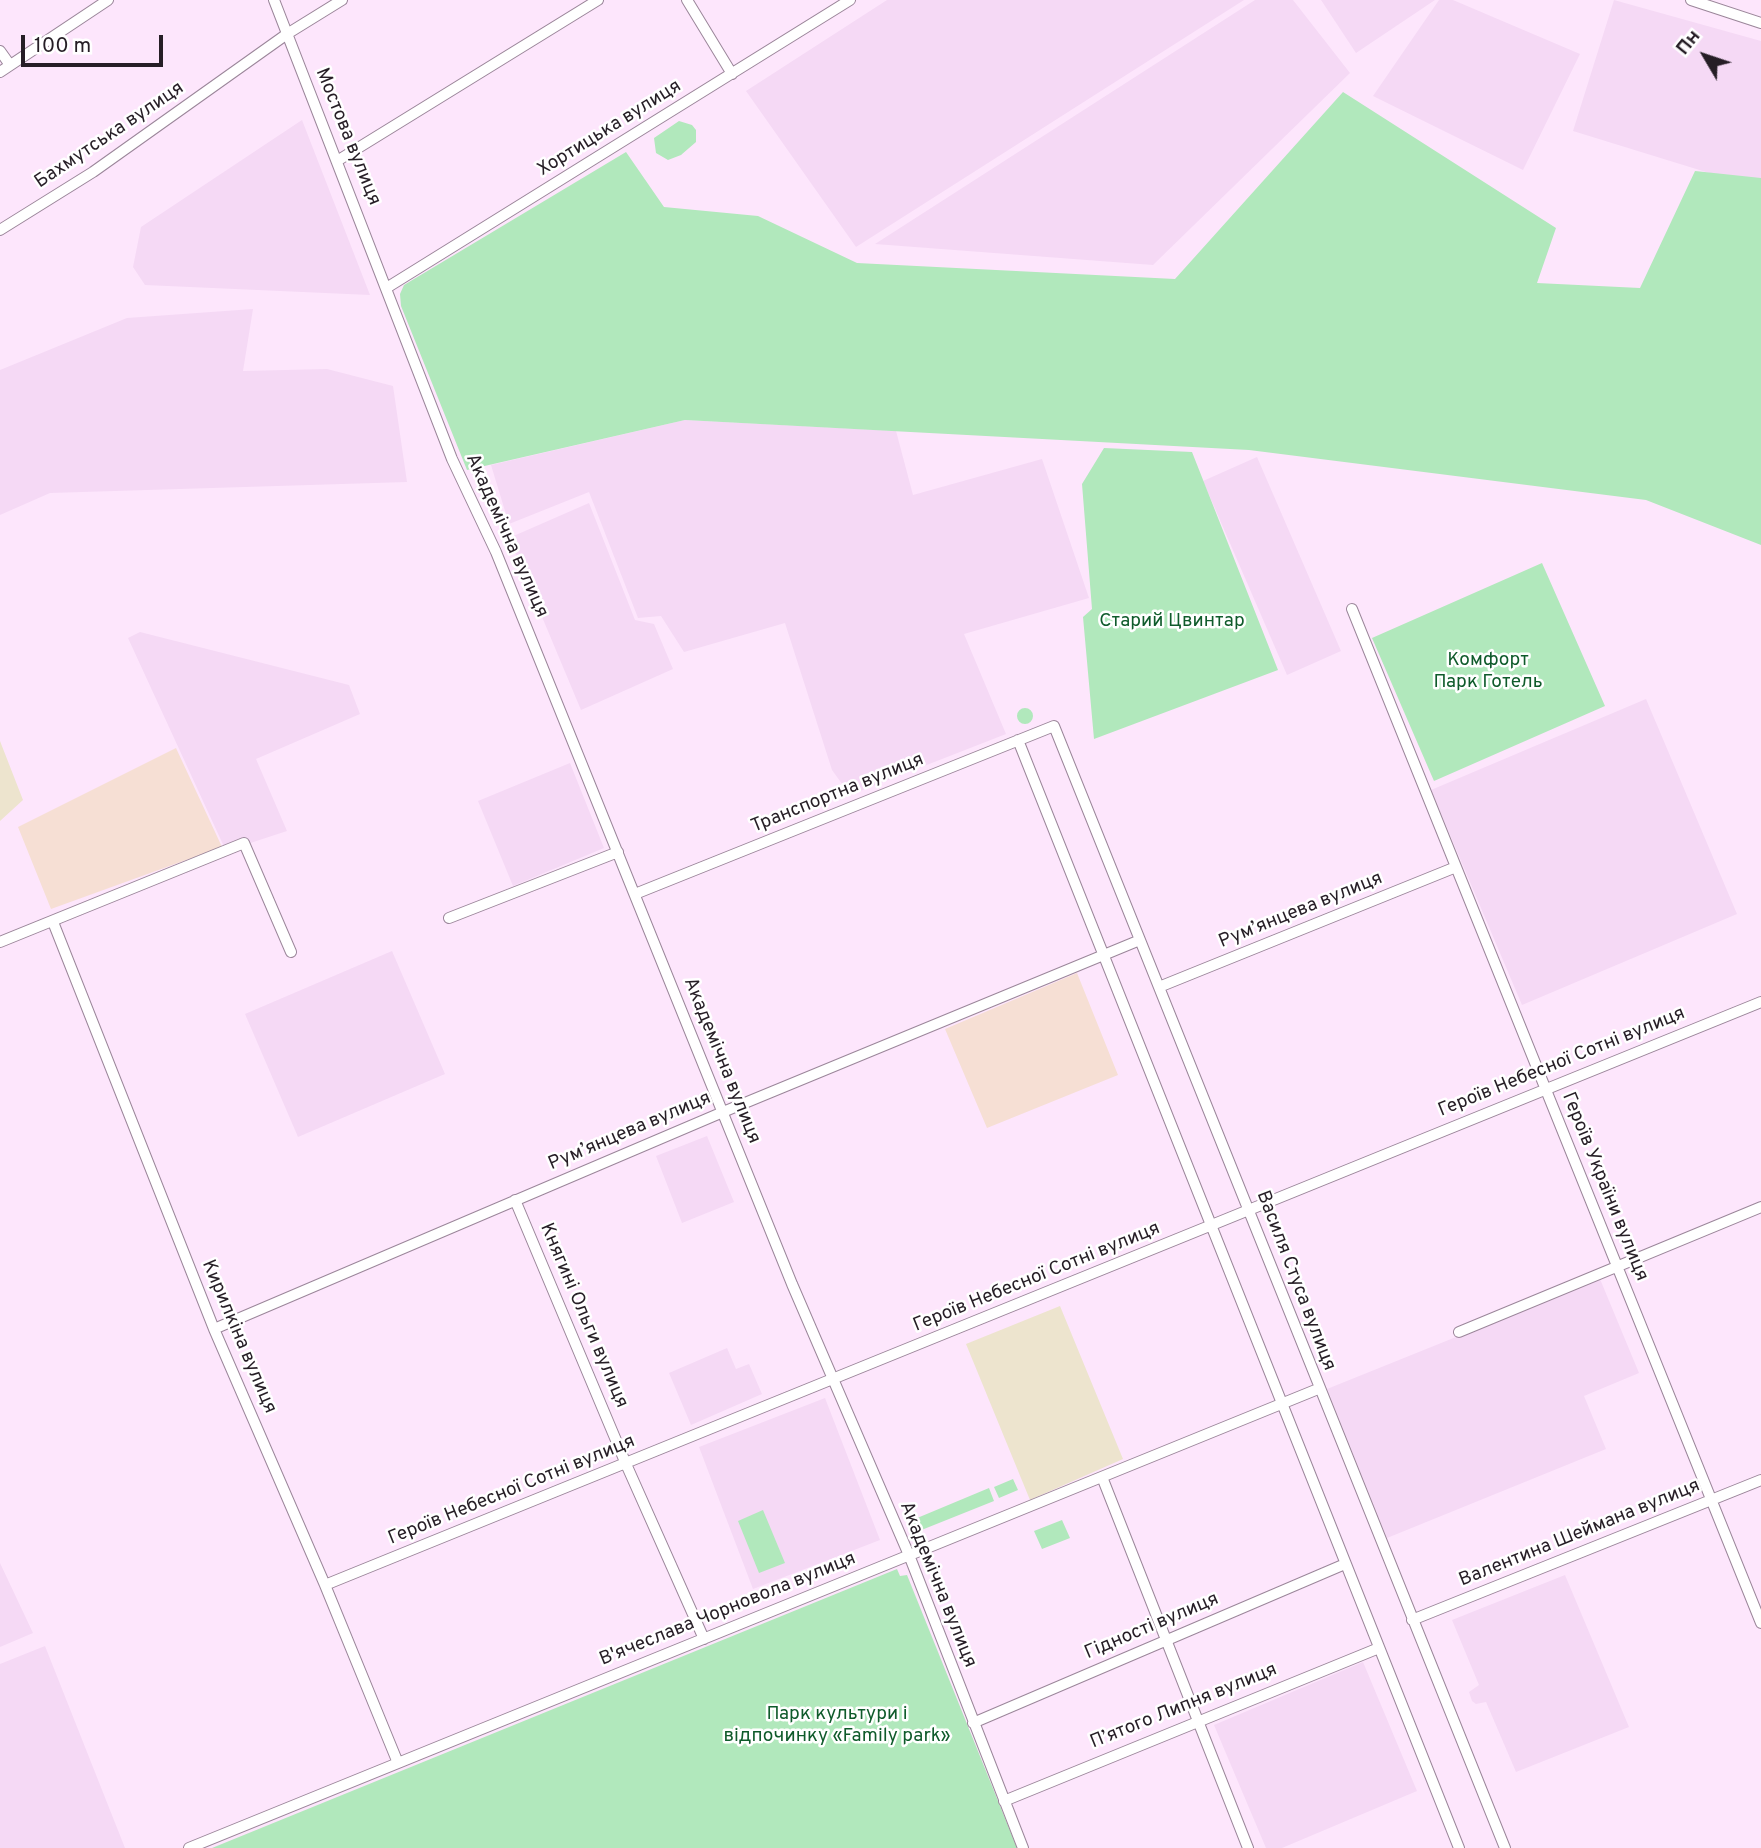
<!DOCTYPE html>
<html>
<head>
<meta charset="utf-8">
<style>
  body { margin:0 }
  #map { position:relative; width:1761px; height:1848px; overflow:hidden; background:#fde6fc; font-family:Overpass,sans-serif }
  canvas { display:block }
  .north { position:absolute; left:1670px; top:21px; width:70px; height:70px; -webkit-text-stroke:5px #fff; paint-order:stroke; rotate:309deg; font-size:19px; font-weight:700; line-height:28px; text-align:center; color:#261e26 }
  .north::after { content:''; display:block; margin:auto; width:24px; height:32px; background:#261e26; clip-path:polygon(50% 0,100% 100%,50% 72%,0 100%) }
  .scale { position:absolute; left:21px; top:35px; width:142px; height:32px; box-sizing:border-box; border:4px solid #261e26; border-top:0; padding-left:9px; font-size:21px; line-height:24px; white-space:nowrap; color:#261e26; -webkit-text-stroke:5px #fff; paint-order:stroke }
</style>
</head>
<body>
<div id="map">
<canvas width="1761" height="1848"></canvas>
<div class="north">Пн</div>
<div class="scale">100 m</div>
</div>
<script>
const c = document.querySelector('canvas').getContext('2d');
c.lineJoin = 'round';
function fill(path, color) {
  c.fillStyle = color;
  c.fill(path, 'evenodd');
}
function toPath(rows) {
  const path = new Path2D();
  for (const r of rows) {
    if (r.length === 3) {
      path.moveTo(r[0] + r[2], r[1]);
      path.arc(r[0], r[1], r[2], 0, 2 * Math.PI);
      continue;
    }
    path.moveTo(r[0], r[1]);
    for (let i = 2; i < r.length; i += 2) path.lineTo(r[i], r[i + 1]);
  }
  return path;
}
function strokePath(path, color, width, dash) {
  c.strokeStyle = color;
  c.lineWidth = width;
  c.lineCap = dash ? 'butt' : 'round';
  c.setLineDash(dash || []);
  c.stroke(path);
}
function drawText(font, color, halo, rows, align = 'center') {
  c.font = font + ' Overpass,sans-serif';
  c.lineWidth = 5;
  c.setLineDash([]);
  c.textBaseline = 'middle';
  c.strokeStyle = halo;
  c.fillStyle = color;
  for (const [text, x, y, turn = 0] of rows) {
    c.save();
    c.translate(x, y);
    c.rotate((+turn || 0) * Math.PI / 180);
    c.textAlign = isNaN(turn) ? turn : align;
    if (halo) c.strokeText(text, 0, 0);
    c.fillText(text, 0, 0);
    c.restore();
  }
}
const commercial = toPath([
  [0,741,23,800,0,821],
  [1060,1306,1123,1459,1030,1500,966,1344]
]);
const built = toPath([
  [887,0,1244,0,856,247,746,91],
  [1255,0,1293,0,1350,73,1153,265,875,244],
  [1321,0,1435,0,1356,53],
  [1439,0,1453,0,1580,54,1523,170,1373,96],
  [1614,0,1761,41,1761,189,1573,131],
  [302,120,370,295,145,285,133,267,141,227],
  [253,309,243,371,327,369,393,386,407,482,50,493,0,515,0,370,127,318],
  [685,420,896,431,913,495,1042,459,1089,598,964,634,1006,734,850,795,832,770,785,623,684,652,661,616,638,618,589,492,509,524,491,465],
  [1257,457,1341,651,1287,675,1203,481],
  [589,503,635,620,654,624,673,669,581,710,509,538],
  [140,632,349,685,360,714,256,759,287,831,226,851,128,638],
  [1646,699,1737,914,1522,1005,1431,790],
  [570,763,604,848,513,886,478,801],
  [392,951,445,1074,298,1137,245,1014],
  [707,1136,734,1202,682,1223,656,1156],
  [1600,1279,1639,1373,1584,1396,1606,1449,1387,1538,1327,1389],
  [727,1348,736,1369,749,1364,762,1394,691,1425,669,1373],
  [825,1398,880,1540,753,1589,699,1447],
  [0,1563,33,1633,0,1647],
  [1565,1575,1629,1727,1516,1772,1486,1702,1476,1704,1472,1701,1469,1692,1479,1685,1452,1620],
  [45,1646,125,1848,0,1848,0,1664],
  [1363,1662,1417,1791,1282,1848,1266,1848,1214,1725]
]);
const medical = toPath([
  [176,748,222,847,51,909,18,827],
  [1077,973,1118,1075,987,1128,945,1029]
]);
const green = toPath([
  [1343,92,1556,228,1537,283,1640,288,1695,171,1761,178,1761,545,1646,500,1249,450,685,420,467,470,401,306,400,294,404,285,626,152,664,207,758,216,857,263,1175,279],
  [679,121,692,125,696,130,696,142,681,155,668,160,656,153,654,138],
  [1104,448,1192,452,1278,670,1094,739,1083,617,1092,609,1082,484],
  [1542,563,1605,706,1434,781,1372,638],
  [1025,716,8],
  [1013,1479,1018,1490,999,1498,994,1487],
  [989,1488,994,1501,914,1533,910,1521],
  [763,1510,785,1563,759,1573,738,1521],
  [1062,1520,1070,1538,1042,1549,1034,1531],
  [897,1569,900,1576,907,1575,1017,1848,212,1848]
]);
const minor = toPath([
  [274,0,452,459,496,552,792,1284,909,1555,1023,1848],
  [687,0,732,74],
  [1691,0,1761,23],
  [0,51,10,65],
  [0,72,108,0],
  [337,161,598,0],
  [0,230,93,172,287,34,342,0],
  [388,287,850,0],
  [1352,609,1761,1623],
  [1018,740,1459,1848],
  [635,894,1054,726,1505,1848],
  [449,918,618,852],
  [53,922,214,1329,325,1585,398,1763],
  [0,942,244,843,291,952],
  [1159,987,1456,867],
  [515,1200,626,1464,704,1639],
  [214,1329,723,1112,1140,940],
  [1459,1332,1761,1207],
  [1102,1477,1248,1848],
  [325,1585,1761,1002],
  [1412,1620,1761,1480],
  [973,1723,1345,1564],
  [1004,1801,1379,1648],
  [189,1848,1318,1389]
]);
const streetNames = [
  ["Хортицька вулиця",610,129,-32],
  ["Бахмутська вулиця",110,136,-34],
  ["Мостова вулиця",347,137,68],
  ["Академічна вулиця",506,536,66],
  ["Транспортна вулиця",838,794,-22],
  ["Рум’янцева вулиця",1301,911,-22],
  ["Академічна вулиця",721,1061,68],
  ["Героїв Небесної Сотні вулиця",1562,1063,-22],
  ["Рум’янцева вулиця",630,1132,-23],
  ["Героїв України вулиця",1604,1187,68],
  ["Героїв Небесної Сотні вулиця",1037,1278,-22],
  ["Василя Стуса вулиця",1295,1281,69],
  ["Княгині Ольги вулиця",583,1316,67],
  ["Кирилкіна вулиця",238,1337,67],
  ["Героїв Небесної Сотні вулиця",512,1491,-22],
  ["Валентина Шеймана вулиця",1580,1534,-22],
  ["Академічна вулиця",937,1585,68],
  ["В'ячеслава Чорновола вулиця",728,1610,-22],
  ["Гідності вулиця",1152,1627,-23],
  ["П’ятого Липня вулиця",1184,1707,-22]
];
const parkNames = [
  ["Старий Цвинтар",1172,622],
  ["Комфорт",1488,661],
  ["Парк Готель",1488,683],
  ["Парк культури і",837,1715],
  ["відпочинку «Family park»",837,1737]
];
fill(commercial, '#ede4ce');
fill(built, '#f5d9f5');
fill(medical, '#f6dfd4');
fill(green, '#b1e8bc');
strokePath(minor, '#9b869a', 12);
strokePath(minor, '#fff', 10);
drawText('19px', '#261e26', '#fff', streetNames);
drawText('19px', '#0f5b2b', '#fff', parkNames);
</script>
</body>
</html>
